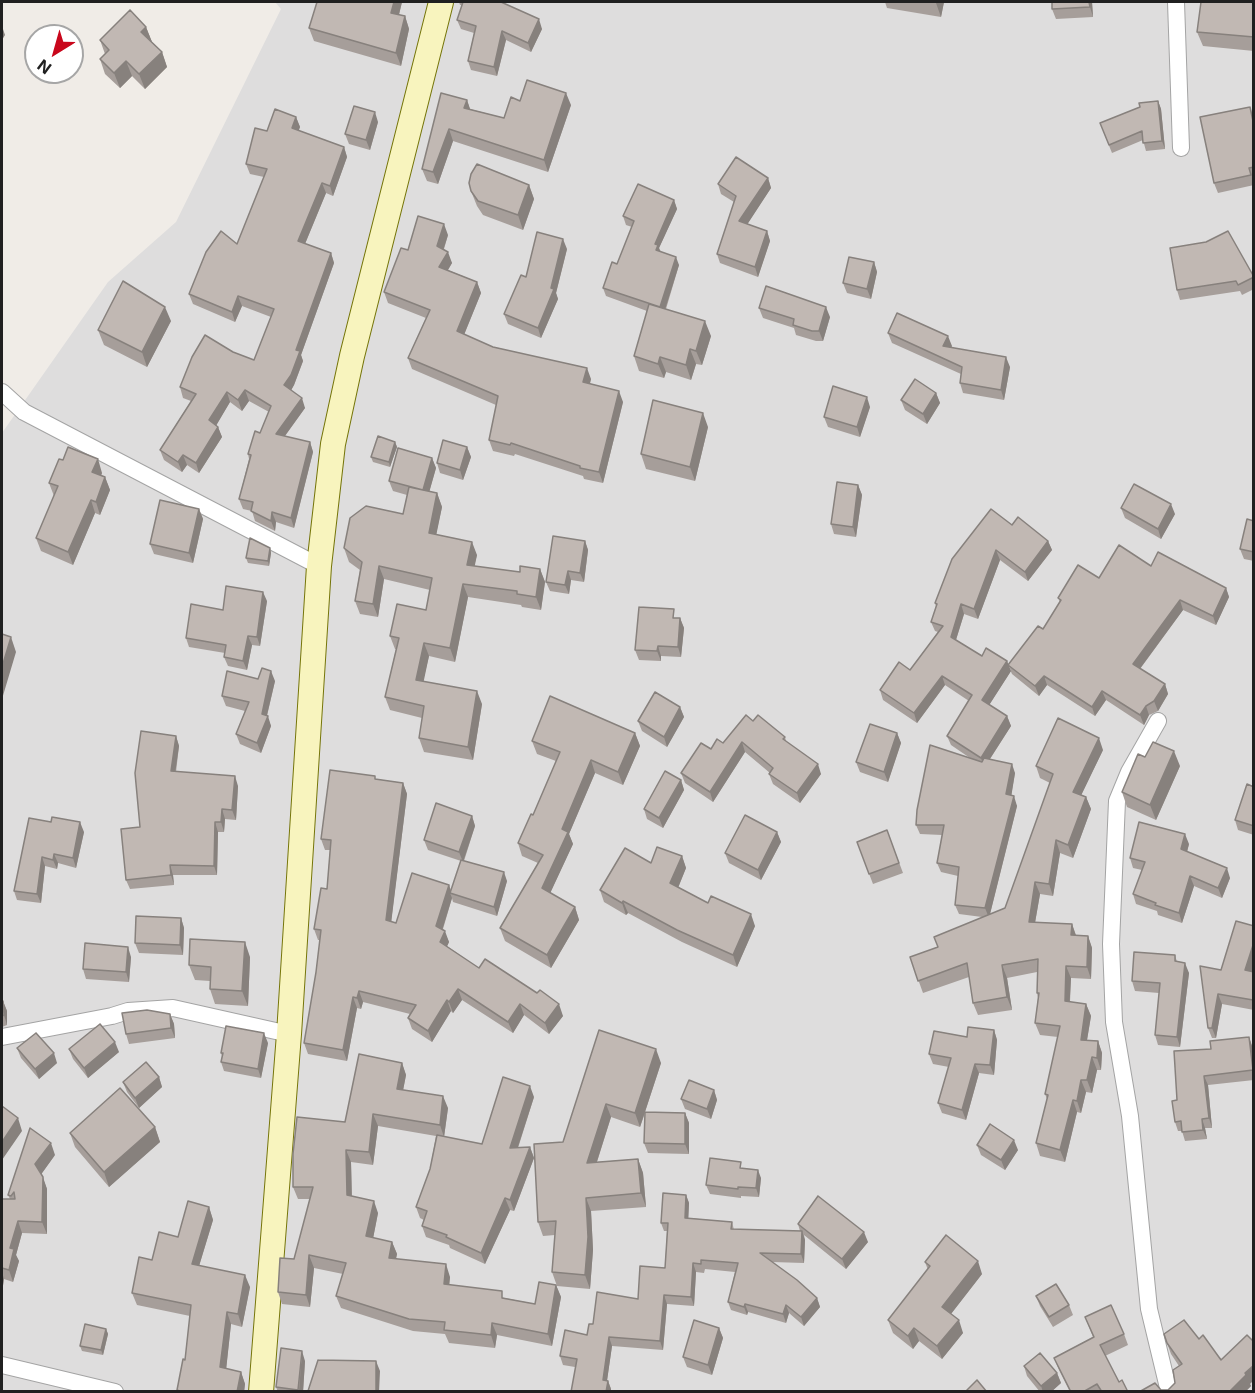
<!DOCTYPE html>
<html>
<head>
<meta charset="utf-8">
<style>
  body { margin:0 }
  #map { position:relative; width:1255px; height:1393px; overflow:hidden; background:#f0ece7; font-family:Inter,sans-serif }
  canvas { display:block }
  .frame { position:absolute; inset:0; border:3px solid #202020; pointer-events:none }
  .north { position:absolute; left:24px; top:24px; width:60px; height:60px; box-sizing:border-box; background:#fff; border:2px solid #a6a6a6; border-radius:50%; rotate:217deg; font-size:16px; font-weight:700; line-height:24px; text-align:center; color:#202020 }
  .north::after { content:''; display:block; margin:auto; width:21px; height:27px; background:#c9071c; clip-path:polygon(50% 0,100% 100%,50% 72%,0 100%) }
</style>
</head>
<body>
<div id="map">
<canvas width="1255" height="1393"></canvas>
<div class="frame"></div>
<div class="north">N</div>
</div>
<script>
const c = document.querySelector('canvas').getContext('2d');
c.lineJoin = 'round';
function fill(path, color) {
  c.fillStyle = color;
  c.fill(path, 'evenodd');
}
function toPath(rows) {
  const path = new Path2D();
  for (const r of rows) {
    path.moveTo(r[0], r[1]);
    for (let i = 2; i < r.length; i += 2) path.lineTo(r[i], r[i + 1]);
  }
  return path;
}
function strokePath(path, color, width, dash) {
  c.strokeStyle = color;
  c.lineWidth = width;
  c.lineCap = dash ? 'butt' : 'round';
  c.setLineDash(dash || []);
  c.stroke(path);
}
const residential = toPath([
  [275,2,1253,2,1253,1391,2,1392,2,433,108,282,176,222,281,9]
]);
const minor = toPath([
  [1176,2,1181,148],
  [2,392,24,412,319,566],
  [1158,721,1129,772,1117,801,1111,944,1114,1022,1130,1116,1149,1309,1169,1392],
  [2,1037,112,1016,128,1011,173,1008,289,1034],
  [2,1365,115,1392]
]);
const secondary = toPath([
  [261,1392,289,1034,319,566,333,444,352,356,441,2]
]);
const wall = toPath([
  [402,2,399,15,405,16,409,29,401,66,314,41,309,28],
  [459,2,501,2,542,29,531,52,506,40,497,76,471,70,468,61,474,33,461,29,457,20,462,5,460,5],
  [885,2,944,2,941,17,887,8],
  [1092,2,1093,17,1056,19,1052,9],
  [1254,2,1254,51,1203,46,1197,32],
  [146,27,152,42,162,52,167,67,145,89,132,76,120,88,105,74,100,59,105,54,100,40],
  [467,100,470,109,504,118,520,101,571,105,548,172,453,141,438,184,427,181,422,169],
  [1158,101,1161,109,1165,149,1146,151,1143,140,1112,153,1100,123],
  [1250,107,1254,119,1254,178,1253,178,1254,185,1218,193,1214,183],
  [296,117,300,127,298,131,344,147,347,157,333,196,326,193,305,244,331,253,334,263,301,355,303,361,294,385,291,390,305,408,285,436,310,442,313,452,294,528,276,522,275,531,255,521,252,511,243,509,239,499,249,459,248,454,260,433,269,412,249,401,242,411,230,402,216,425,218,427,222,437,199,473,187,465,182,472,164,460,160,450,191,401,183,398,180,387,233,352,254,360,271,317,242,306,235,322,193,304,189,294,237,244,264,177,250,174,246,164,267,131],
  [378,122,370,150,349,144,345,134],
  [768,178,771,188,747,224,767,231,770,241,758,277,720,263,717,254,734,202,721,194,718,184],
  [529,185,534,199,523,230,483,215,477,206,471,191],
  [674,200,677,209,659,248,661,252,679,265,666,309,711,336,702,365,696,364,691,380,666,372,664,378,639,371,634,356,647,311,606,296,603,288,617,264,632,227,626,225,623,216],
  [448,235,444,249,452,263,448,270,477,282,481,293,464,335,493,347,591,379,590,384,623,402,603,483,584,479,583,476,515,454,514,456,493,451,489,440,496,405,412,369,408,358,426,318,388,303,384,292,408,250],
  [567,249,556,293,558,299,541,338,508,324,504,314,526,277],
  [874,262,877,272,871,299,847,293,843,283],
  [1254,277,1254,289,1242,295,1240,291,1180,300,1177,290],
  [759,308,830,317,823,341,816,341,796,335,794,328,763,318],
  [171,321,147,367,104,345,98,330],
  [888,333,952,346,951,347,1010,367,1004,400,963,393,960,383,961,374,892,343],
  [936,393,940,403,927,424,905,410,901,400],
  [870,407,860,437,828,427,824,417],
  [708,427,695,481,646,469,641,454],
  [395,442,397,447,390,467,373,462,371,457],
  [467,447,471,457,463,480,440,473,437,463],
  [432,458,436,468,429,492,437,493,442,507,436,534,477,555,474,566,520,572,540,569,545,582,541,610,522,607,521,605,468,597,455,662,429,656,423,681,482,704,473,760,424,752,419,738,422,718,390,710,385,697,396,649,395,649,390,636,426,610,430,590,384,579,378,617,360,614,355,601,360,570,349,562,344,548,403,514,407,495,393,491,389,481],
  [102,473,101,475,105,477,110,490,100,515,95,513,73,565,41,551,36,538,54,496,49,483],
  [858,485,862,495,856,537,834,534,831,524],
  [1121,508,1175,514,1161,539,1125,518],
  [199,509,203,519,193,563,154,554,150,544],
  [1254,521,1254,561,1244,559,1240,549],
  [1012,525,1048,541,1052,550,1028,581,1000,560,978,619,964,614,956,640,982,656,1007,661,1011,671,989,705,1007,716,1011,726,990,759,1015,773,1011,796,1017,806,990,914,1005,908,1050,783,1040,778,1036,766,1103,750,1081,795,1086,797,1091,809,1073,858,1060,853,1053,896,1040,894,1035,923,1072,924,1076,935,1088,936,1092,948,1091,979,1071,978,1070,1002,1086,1004,1091,1016,1087,1040,1098,1041,1102,1053,1101,1070,1097,1070,1092,1093,1086,1092,1081,1113,1077,1112,1065,1162,1040,1156,1036,1143,1047,1099,1045,1094,1058,1037,1040,1035,1035,1023,1038,998,1037,993,1037,972,1007,978,1012,1010,978,1015,973,1003,969,977,923,993,910,957,938,948,982,917,959,914,955,905,958,876,941,872,937,863,942,835,920,834,916,825,970,758,951,745,947,736,969,701,945,685,917,723,883,700,880,690,910,670,938,632,935,631,931,622,936,606,935,603],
  [585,541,588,550,584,582,571,580,569,594,550,591,546,582],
  [270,548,271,553,269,566,248,563,246,558],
  [1151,566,1226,588,1229,597,1216,625,1183,610,1140,669,1165,684,1168,694,1158,711,1149,715,1144,725,1106,700,1095,716,1047,685,1039,696,1012,674,1008,665,1043,629,1060,602,1058,598,1099,578],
  [267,601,260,646,252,645,247,670,228,666,224,657,225,653,189,647,186,638,223,610],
  [677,618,680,618,684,628,681,657,661,656,661,661,639,660,635,650],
  [258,679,275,681,267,716,271,726,261,753,240,744,236,734,245,711,226,706,222,696],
  [680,707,684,717,667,747,642,731,638,721],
  [753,721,785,737,786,741,821,774,800,803,773,784,769,774,770,773,745,752,713,802,685,783,681,773,711,749,723,743],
  [635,733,640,746,623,785,595,773,569,834,573,844,550,893,575,907,579,920,551,968,505,941,500,928,538,863,522,856,518,843,533,815,556,761,537,754,532,741],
  [897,733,901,743,888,782,860,772,856,762],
  [176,736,179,746,176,772,238,786,236,820,225,819,224,832,218,832,217,875,173,875,174,885,130,889,126,880,140,827],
  [1180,766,1156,820,1127,807,1122,792],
  [376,779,403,783,407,794,391,922,396,923,449,885,451,891,461,861,428,850,424,840,472,816,475,826,464,861,507,881,497,916,453,902,452,898,443,929,449,942,447,946,479,968,563,1016,549,1034,524,1015,513,1033,462,1000,453,1013,451,1011,432,1042,412,1029,408,1018,410,1014,363,1002,361,1009,357,1008,347,1061,308,1054,304,1043,316,972,320,940,318,940,314,929,327,889,330,850,325,850,321,839],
  [681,780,684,790,663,828,647,819,644,809],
  [1254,787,1254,835,1238,830,1235,820],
  [29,818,84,832,76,868,58,863,57,869,45,866,41,903,17,900,14,891],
  [887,830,903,873,873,884,857,842],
  [777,832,781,842,761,880,729,863,725,853],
  [1189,844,1187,852,1230,878,1222,898,1194,886,1182,923,1158,915,1157,911,1136,904,1133,894,1142,870,1133,868,1130,858],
  [682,856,686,868,678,888,708,903,755,926,737,967,682,942,628,913,626,915,604,902,600,890,651,863],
  [181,918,184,928,183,955,139,953,135,943],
  [1254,926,1254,964,1251,971,1254,972,1254,1010,1222,1004,1216,1038,1212,1038,1208,1028,1221,970],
  [1175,955,1177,962,1189,973,1180,1047,1158,1045,1155,1035,1159,993,1135,991,1132,981],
  [131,957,129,982,86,979,83,969],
  [250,957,248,1006,215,1004,210,989,210,981,195,980,189,965],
  [2,1001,3,1001,7,1011,7,1025,2,1027],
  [170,1014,174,1024,175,1038,129,1044,126,1034],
  [599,1030,661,1063,645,1112,685,1113,689,1123,689,1154,648,1153,644,1143,645,1113,640,1127,611,1117,597,1162,638,1159,643,1173,646,1207,591,1211,593,1250,590,1289,557,1286,552,1272,555,1235,543,1236,538,1222],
  [994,1030,997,1040,994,1075,979,1073,966,1120,942,1113,938,1103,949,1067,933,1064,929,1054,967,1037],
  [1249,1037,1252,1046,1254,1059,1254,1080,1208,1085,1212,1128,1205,1128,1207,1139,1185,1141,1182,1131,1178,1131,1175,1122,1177,1100,1211,1049],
  [268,1043,261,1078,224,1071,221,1062,222,1056,221,1053],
  [17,1048,57,1063,39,1079,21,1058],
  [69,1049,119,1052,88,1078,73,1059],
  [402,1063,406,1075,403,1090,448,1108,444,1137,482,1144,534,1097,518,1148,530,1147,534,1158,514,1211,510,1210,485,1264,450,1248,449,1245,426,1237,422,1226,424,1220,420,1218,416,1207,430,1169,436,1136,378,1126,373,1165,351,1162,352,1196,378,1213,373,1238,392,1242,397,1254,396,1259,450,1277,449,1285,505,1298,535,1304,556,1285,561,1297,552,1346,497,1335,495,1348,449,1343,445,1334,413,1331,341,1308,336,1296,343,1274,314,1268,310,1307,282,1304,278,1292,294,1259,310,1199,298,1199,293,1187,345,1122],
  [159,1077,162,1087,139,1108,127,1092,123,1082],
  [714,1090,717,1100,711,1119,685,1109,681,1099],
  [155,1127,160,1142,109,1187,75,1147,70,1133],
  [977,1145,1018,1150,1005,1170,981,1155],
  [55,1155,41,1174,47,1189,47,1234,22,1233,16,1255,19,1261,13,1282,4,1279,2,1292,2,1199,10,1199,8,1195],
  [743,1168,761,1178,759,1197,741,1196,741,1198,710,1194,706,1185],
  [686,1195,689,1203,688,1218,732,1222,734,1230,800,1231,798,1224,868,1242,846,1269,804,1235,805,1240,804,1263,772,1262,817,1298,820,1307,804,1326,789,1313,786,1323,748,1312,747,1315,731,1310,728,1302,735,1272,705,1269,704,1273,696,1272,694,1306,667,1304,663,1350,612,1346,607,1380,608,1381,611,1389,575,1367,563,1365,560,1356,587,1335,593,1324,638,1299,665,1268,667,1231,664,1231,661,1223],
  [209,1207,213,1220,199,1266,250,1287,242,1327,231,1324,226,1369,241,1372,245,1384,244,1392,177,1392,177,1390,185,1360,190,1316,137,1305,132,1293,152,1260,178,1237],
  [925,1262,982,1274,951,1314,963,1333,942,1359,919,1341,913,1349,893,1333,888,1320,928,1270],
  [1036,1296,1069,1305,1073,1315,1053,1327,1040,1306],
  [1085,1317,1124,1334,1128,1345,1105,1356,1119,1382,1128,1392,1070,1392,1059,1370,1054,1358,1093,1337],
  [719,1328,723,1338,712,1375,687,1367,683,1357],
  [106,1329,108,1334,103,1355,82,1351,80,1346],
  [1199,1339,1250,1384,1251,1386,1245,1392,1139,1392,1168,1390,1175,1383,1179,1366,1171,1354,1167,1343],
  [305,1361,303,1392,278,1392,276,1387],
  [1024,1366,1057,1373,1061,1383,1051,1392,1040,1392,1027,1376]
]);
const shadedWall = toPath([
  [394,2,402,2,396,26,391,13],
  [936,2,944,2,941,17,936,3],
  [1089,2,1092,2,1093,17,1090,7],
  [405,16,409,29,401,66,396,53],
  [539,19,542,29,531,52,528,43],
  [2,26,5,35,2,40],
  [146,27,152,42,141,32],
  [502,31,506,40,497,76,494,67],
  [162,52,167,67,145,89,139,74],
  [126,61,132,76,120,88,114,73],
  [566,93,571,105,548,172,544,160],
  [467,100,471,112,464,108],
  [1158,101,1161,109,1165,149,1162,141],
  [375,112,378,122,370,150,366,140],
  [296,117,300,127,296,138,292,128],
  [449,129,453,141,438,184,433,172],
  [344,147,347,157,333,196,330,186],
  [768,178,771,188,743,231,739,221],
  [322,183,326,193,302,251,298,241],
  [529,185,534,199,523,230,518,215],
  [674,200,677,209,659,248,661,254,660,259,655,244],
  [444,224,448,235,441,257,437,246],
  [767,231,770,241,758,277,755,267],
  [563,239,567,249,556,293,558,299,541,338,538,328,551,288],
  [448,252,452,263,443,278,439,267],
  [331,253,334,263,301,355,303,361,294,385,288,396,284,385,296,350],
  [676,257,679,265,663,316,660,307],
  [874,262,877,272,871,299,867,289],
  [477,282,481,293,461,342,457,331],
  [238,296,242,306,235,322,232,312],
  [165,307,171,321,147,367,142,352],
  [826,307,830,317,823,341,819,331],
  [705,321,711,336,702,365,696,351],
  [948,336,952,346,947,356,943,346],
  [690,349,696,364,691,380,686,365],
  [660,357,666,372,664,378,658,364],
  [1006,357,1010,367,1004,400,1001,390],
  [587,368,591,379,587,393,583,382],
  [245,390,249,401,242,411,238,400],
  [619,391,623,402,603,483,599,472],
  [227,392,230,402,213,431,209,420],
  [936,393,940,403,927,424,923,414],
  [867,397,870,407,860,437,857,427],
  [302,398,305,408,279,444,276,434],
  [703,413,708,427,695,481,690,467],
  [218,427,222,437,199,473,196,463],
  [310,442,313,452,294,528,291,518],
  [395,442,397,447,390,467,389,462],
  [467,447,471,457,463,480,460,470],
  [183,455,187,465,182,472,178,462],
  [432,458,436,468,427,500,423,490],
  [98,459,102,473,97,485,92,472],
  [105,477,110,490,100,515,96,502],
  [858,485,862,495,856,537,853,527],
  [437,493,442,507,434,546,429,533],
  [91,500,95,513,73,565,68,552],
  [1171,504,1175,514,1161,539,1158,529],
  [199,509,203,519,193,563,189,553],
  [272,512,276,522,275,531,271,521],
  [585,541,588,550,584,582,580,573],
  [1048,541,1052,550,1028,581,1025,572],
  [472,542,477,555,472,579,467,565],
  [270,548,271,553,269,566,268,561],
  [996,550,1000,560,978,619,974,609],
  [379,566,384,579,378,617,373,604],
  [540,569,545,582,541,610,536,597],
  [568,571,571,580,569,594,565,585],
  [463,584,468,597,455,662,450,648],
  [1226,588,1229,597,1216,625,1213,616],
  [263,592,267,601,260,646,257,637],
  [1180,600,1183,610,1136,674,1133,664],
  [961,604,964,614,954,646,951,637],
  [680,618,684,628,681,657,678,647],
  [248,636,252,645,247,670,243,661],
  [11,637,16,652,2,699,2,667],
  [424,643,429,656,421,694,416,680],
  [658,646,661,656,661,661,657,651],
  [1007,661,1011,671,986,710,982,700],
  [271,671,275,681,266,719,268,716,271,726,261,753,257,743,262,714],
  [942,676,945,685,917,723,914,713],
  [1044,676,1047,685,1039,696,1035,686],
  [1165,684,1168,694,1158,711,1154,701],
  [477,691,482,704,473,760,468,747],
  [1102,691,1106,700,1095,716,1092,707],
  [1146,706,1149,715,1144,725,1140,715],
  [680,707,684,717,667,747,664,737],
  [1007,716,1011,726,984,768,981,758],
  [635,733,640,746,623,785,618,772],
  [897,733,901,743,888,782,884,772],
  [176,736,179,746,174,781,171,771],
  [1099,738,1103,750,1077,804,1073,792],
  [742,742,745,752,713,802,710,792],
  [1174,751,1180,766,1156,820,1150,805],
  [591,760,595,773,569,834,573,844,547,900,542,888,562,829],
  [818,764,821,774,800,803,797,793],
  [1012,764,1015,773,1010,804,1006,794],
  [235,776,238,786,236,820,232,810],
  [681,780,684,790,663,828,659,818],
  [403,783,407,794,390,932,386,920],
  [1014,796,1017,806,989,918,985,908],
  [1086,797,1091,809,1073,858,1068,845],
  [222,809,225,819,224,832,221,822],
  [472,816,475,826,463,862,459,852],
  [80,822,84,832,76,868,73,858],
  [215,822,218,832,217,875,214,866],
  [777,832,781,842,761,880,758,870],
  [1185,834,1189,844,1185,859,1181,849],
  [1056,840,1060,853,1053,896,1049,884],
  [54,854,58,863,57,869,53,860],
  [682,856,686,868,675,895,670,883],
  [42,857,45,866,41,903,37,894],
  [170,865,173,875,174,885,171,875],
  [1227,868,1230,878,1222,898,1218,888],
  [504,872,507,881,497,916,494,907],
  [1190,876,1194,886,1182,923,1179,913],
  [1035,882,1040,894,1033,934,1029,922],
  [449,885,452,894,450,893,452,898,440,937,436,926],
  [623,901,628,913,626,915,622,903],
  [575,907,579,920,551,968,547,955],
  [751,914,755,926,737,967,733,955],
  [181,918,184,928,183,955,180,945],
  [1072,924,1076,936,1071,935],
  [445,931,449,942,444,953,440,942],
  [1088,936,1092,948,1091,979,1087,967],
  [245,942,250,957,248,1006,242,991],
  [1254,942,1254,964,1249,980,1245,970],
  [128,947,131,957,129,982,126,972],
  [1185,963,1189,973,1180,1047,1177,1037],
  [1002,965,1007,978,1012,1010,1007,997],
  [1066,966,1071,978,1069,1013,1065,1001],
  [458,989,462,1000,453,1013,449,1002],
  [359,991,363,1002,361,1009,357,998],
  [1218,994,1222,1004,1216,1038,1212,1028],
  [353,997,357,1008,347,1061,343,1050],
  [447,1000,451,1011,432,1042,428,1031],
  [3,1001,7,1011,7,1025,4,1015],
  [520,1004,524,1015,513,1033,508,1022],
  [559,1004,563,1016,549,1034,545,1023],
  [1086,1004,1091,1016,1085,1052,1081,1040],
  [170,1014,174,1024,175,1038,171,1028],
  [994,1030,997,1040,994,1075,990,1065],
  [264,1033,268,1043,261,1078,258,1069],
  [1249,1037,1252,1046,1254,1059,1254,1073],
  [1098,1041,1102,1053,1101,1070,1097,1058],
  [115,1042,119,1052,88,1078,84,1068],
  [656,1049,661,1063,640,1127,635,1113],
  [54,1053,57,1063,39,1079,35,1069],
  [1092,1057,1097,1070,1092,1093,1087,1080],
  [402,1063,406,1075,401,1101,397,1089],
  [975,1064,979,1073,966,1120,962,1110],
  [1204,1076,1208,1085,1212,1128,1209,1118],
  [159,1077,162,1087,139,1108,135,1098],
  [1081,1080,1086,1092,1081,1113,1077,1101],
  [530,1086,534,1097,514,1159,510,1148],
  [714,1090,717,1100,711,1119,707,1109],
  [443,1096,448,1108,444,1137,440,1125],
  [1073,1100,1077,1112,1065,1162,1060,1150],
  [606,1104,611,1117,592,1177,587,1163],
  [685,1113,689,1123,689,1154,685,1144],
  [373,1114,378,1126,373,1165,369,1152],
  [18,1118,22,1131,2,1160,2,1142],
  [1202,1119,1205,1128,1207,1139,1203,1130],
  [155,1127,160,1142,109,1187,104,1172],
  [1014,1140,1018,1150,1005,1170,1001,1160],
  [51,1143,55,1155,40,1176,35,1164],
  [530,1147,534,1158,514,1211,510,1200],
  [346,1150,351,1162,352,1207,347,1195],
  [638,1159,643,1173,646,1207,641,1193],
  [758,1170,761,1178,759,1197,756,1188],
  [43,1177,47,1189,47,1234,42,1222],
  [686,1195,689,1203,688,1227,685,1218],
  [505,1198,510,1210,485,1264,481,1253],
  [586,1198,591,1211,593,1250,590,1289,585,1275],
  [374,1201,378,1213,371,1249,366,1236],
  [209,1207,213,1220,196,1276,192,1264],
  [18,1221,22,1233,16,1255,19,1261,13,1282,9,1270,10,1248],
  [802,1231,805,1240,804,1263,801,1254],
  [864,1232,868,1242,846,1269,842,1259],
  [392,1242,397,1254,393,1271,389,1258],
  [309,1255,314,1268,310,1307,306,1295],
  [978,1261,982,1274,947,1319,942,1307],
  [693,1263,696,1272,694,1306,691,1297],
  [446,1264,450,1277,448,1297,444,1284],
  [2,1272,4,1279,2,1292],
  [245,1275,250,1287,242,1327,238,1314],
  [556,1285,561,1297,552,1346,548,1334],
  [664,1295,667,1304,663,1350,660,1341],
  [817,1298,820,1307,804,1326,801,1317],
  [745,1304,748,1312,747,1315,744,1307],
  [786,1305,789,1313,786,1323,783,1314],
  [227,1312,231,1324,225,1380,220,1367],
  [959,1320,963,1333,942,1359,937,1346],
  [492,1323,497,1335,495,1348,491,1335],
  [719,1328,723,1338,712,1375,708,1365],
  [914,1328,919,1341,913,1349,908,1336],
  [106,1329,108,1334,103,1355,101,1350],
  [609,1337,612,1346,606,1388,603,1380],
  [302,1351,305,1361,303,1392,299,1392],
  [376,1361,380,1371,379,1392,376,1392],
  [1254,1365,1254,1380,1250,1384,1251,1386,1245,1392,1229,1392,1245,1373],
  [241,1372,245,1384,244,1392,237,1392],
  [1057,1373,1061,1383,1051,1392,1043,1392,1041,1386],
  [608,1381,611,1389,611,1392,606,1392]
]);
const building = toPath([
  [317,2,394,2,391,13,405,16,396,53,309,28,317,2],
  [463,2,501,2,539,19,528,43,502,31,494,67,468,61,476,26,457,20,463,2],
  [1052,2,1089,2,1090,7,1052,9,1052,2],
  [1201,2,1254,2,1254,37,1197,32,1201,2],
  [130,10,146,27,141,32,162,52,139,74,126,61,114,73,100,59,109,50,100,40,130,10],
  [527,80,566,93,544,160,449,129,433,172,422,169,441,93,467,100,464,108,504,118,511,97,520,101,527,80],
  [1158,101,1162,141,1143,143,1142,131,1109,145,1100,123,1140,107,1139,103,1158,101],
  [354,106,375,112,366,140,345,134,354,106],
  [1250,107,1254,126,1254,167,1249,168,1251,175,1214,183,1200,117,1250,107],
  [275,109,296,117,292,128,344,147,330,186,322,183,298,241,331,253,296,350,300,351,291,375,284,385,302,398,276,434,310,442,291,518,272,512,271,521,251,511,253,502,239,499,251,455,248,454,255,431,260,433,271,406,245,390,238,400,227,392,209,420,218,427,196,463,183,455,178,462,160,450,196,394,180,387,192,357,205,335,233,352,254,360,274,309,238,296,232,312,189,294,206,252,221,231,237,244,267,169,246,164,255,128,267,131,275,109],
  [736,157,768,178,739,221,767,231,755,267,717,254,736,196,718,184,736,157],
  [477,164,529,185,518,215,478,201,471,191,469,183,471,174,477,164],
  [638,184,674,200,655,244,658,245,656,250,676,257,660,307,603,288,612,262,617,264,634,221,623,216,638,184],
  [418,216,444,224,437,246,448,252,439,267,477,282,457,331,493,347,587,368,583,382,619,391,599,472,580,468,580,466,511,443,510,445,489,440,498,396,408,358,430,310,384,292,401,248,408,250,418,216],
  [1228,231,1254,277,1238,285,1236,281,1177,290,1170,248,1206,242,1228,231],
  [537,232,563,239,551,288,554,289,538,328,504,314,521,275,526,277,537,232],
  [849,257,874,262,867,289,843,283,849,257],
  [123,281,165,307,142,352,98,330,123,281],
  [766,286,826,307,819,331,812,331,793,325,794,319,759,308,766,286],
  [649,304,705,321,696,351,690,349,686,365,660,357,658,364,634,356,649,304],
  [897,313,948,336,943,346,1006,357,1001,390,960,383,962,367,888,333,897,313],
  [915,379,936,393,923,414,901,400,915,379],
  [833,386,867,397,857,427,824,417,833,386],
  [653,400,703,413,690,467,641,454,653,400],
  [378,436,395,442,389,462,371,457,378,436],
  [443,440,467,447,460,470,437,463,443,440],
  [68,447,98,459,92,472,105,477,96,502,91,500,68,552,36,538,58,486,49,483,59,459,63,460,68,447],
  [398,448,432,458,423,490,389,481,398,448],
  [837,482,858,485,853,527,831,524,837,482],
  [1134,484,1171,504,1158,529,1121,508,1134,484],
  [409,487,437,493,429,533,472,542,467,565,520,572,520,566,540,569,536,597,517,594,517,591,463,584,450,648,424,643,416,680,477,691,468,747,419,738,424,706,385,697,399,638,390,636,397,604,426,610,432,578,379,566,373,604,355,601,362,562,344,548,350,518,366,506,403,514,409,487],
  [160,500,199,509,189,553,150,544,160,500],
  [991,509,1012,525,1018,517,1048,541,1025,572,996,550,974,609,961,604,951,637,982,656,986,648,1007,661,982,700,1007,716,981,758,947,736,972,695,942,676,914,713,880,690,899,662,910,670,943,626,931,622,937,604,935,603,952,559,991,509],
  [1247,519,1254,521,1254,552,1240,549,1247,519],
  [553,536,585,541,580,573,568,571,565,585,546,582,553,536],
  [250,538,270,548,268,561,246,558,250,538],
  [1119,545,1151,566,1158,552,1226,588,1213,616,1180,600,1133,664,1165,684,1154,701,1146,706,1140,715,1102,691,1092,707,1044,676,1035,686,1008,665,1038,626,1043,629,1061,600,1058,598,1078,565,1099,578,1119,545],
  [226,586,263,592,257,637,248,636,243,661,224,657,226,645,186,638,191,604,223,610,226,586],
  [639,607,674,609,673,618,680,618,678,647,658,646,657,651,635,650,639,607],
  [2,634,11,637,2,667,2,634],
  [262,668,271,671,262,714,268,716,257,743,236,734,249,702,222,696,227,671,258,679,262,668],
  [655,692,680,707,664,737,638,721,655,692],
  [550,696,635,733,618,772,591,760,562,829,568,832,542,888,575,907,547,955,500,928,543,855,518,843,531,814,533,815,560,752,532,741,550,696],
  [746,715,753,721,758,715,785,737,783,739,818,764,797,793,769,774,773,768,742,742,710,792,681,773,701,743,711,749,717,739,723,743,746,715],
  [1058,718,1099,738,1073,792,1086,797,1068,845,1056,840,1049,884,1035,882,1029,922,1072,924,1071,935,1088,936,1087,967,1066,966,1065,1001,1086,1004,1081,1040,1098,1041,1097,1058,1092,1057,1087,1080,1081,1080,1077,1101,1073,1100,1060,1150,1036,1143,1048,1095,1045,1094,1060,1026,1035,1023,1039,993,1037,993,1038,959,1002,965,1007,997,973,1003,967,963,918,981,910,957,938,947,934,937,1005,908,1053,774,1036,766,1058,718],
  [870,724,897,733,884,772,856,762,870,724],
  [141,731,176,736,171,771,235,776,232,810,222,809,221,822,215,822,214,866,170,865,171,875,126,880,121,829,140,827,135,773,141,731],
  [1153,742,1174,751,1150,805,1122,792,1138,754,1145,757,1153,742],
  [930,745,982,762,984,758,1012,764,1006,794,1014,796,985,908,955,905,959,867,937,863,944,825,916,825,917,810,930,745],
  [330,770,375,776,375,779,403,783,386,920,396,923,412,873,449,885,436,926,445,931,440,942,479,968,485,959,537,993,540,990,559,1004,545,1023,520,1004,508,1022,458,989,449,1002,447,1000,428,1031,408,1018,416,1005,359,991,357,998,353,997,343,1050,304,1043,316,972,321,930,314,929,321,888,327,889,331,840,321,839,330,770],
  [665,771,681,780,659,818,644,809,665,771],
  [1247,784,1254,787,1254,826,1235,820,1247,784],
  [436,803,472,816,459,852,424,840,436,803],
  [745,815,777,832,758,870,725,853,745,815],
  [52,817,80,822,73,858,54,854,53,860,42,857,37,894,14,891,29,818,51,822,52,817],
  [1139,822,1185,834,1181,849,1227,868,1218,888,1190,876,1179,913,1155,905,1156,903,1133,894,1145,862,1130,858,1139,822],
  [887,830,899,863,869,874,857,842,887,830],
  [657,847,682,856,670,883,708,903,711,896,751,914,733,955,677,930,623,901,622,903,600,890,625,848,651,863,657,847],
  [461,860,504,872,494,907,450,893,461,860],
  [136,916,181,918,180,945,135,943,136,916],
  [1236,921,1254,926,1254,942,1245,970,1254,972,1253,1000,1218,994,1212,1028,1208,1028,1200,966,1221,970,1236,921],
  [190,939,245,942,242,991,210,989,211,967,189,965,190,939],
  [85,943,128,947,126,972,83,969,85,943],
  [1134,952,1175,955,1175,961,1185,963,1177,1037,1155,1035,1160,983,1132,981,1134,952],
  [2,1001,3,1001,4,1015,2,1016,2,1001],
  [147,1010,170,1014,171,1028,126,1034,122,1013,147,1010],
  [100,1024,115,1042,84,1068,69,1049,100,1024],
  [226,1026,264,1033,258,1069,221,1062,223,1053,221,1053,226,1026],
  [968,1027,994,1030,990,1065,975,1064,962,1110,938,1103,951,1058,929,1054,934,1031,967,1037,968,1027],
  [599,1030,656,1049,635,1113,606,1104,587,1163,638,1159,641,1193,586,1198,588,1237,585,1275,552,1272,556,1221,538,1222,534,1144,563,1142,599,1030],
  [36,1033,54,1053,35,1069,17,1048,36,1033],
  [1249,1037,1253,1070,1204,1076,1209,1118,1202,1119,1203,1130,1182,1132,1181,1121,1175,1122,1172,1101,1177,1100,1174,1051,1211,1049,1210,1041,1249,1037],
  [359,1054,402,1063,397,1089,443,1096,440,1125,373,1114,369,1152,346,1150,347,1195,374,1201,366,1236,392,1242,389,1258,446,1264,444,1284,502,1291,502,1298,535,1304,539,1282,556,1285,548,1334,492,1323,491,1335,444,1330,445,1322,409,1319,336,1296,346,1263,309,1255,306,1295,278,1292,280,1258,294,1259,313,1187,293,1187,293,1154,297,1117,345,1122,359,1054],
  [146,1062,159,1077,135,1098,123,1082,146,1062],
  [503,1077,530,1086,510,1148,530,1147,510,1200,505,1198,481,1253,446,1237,447,1235,422,1226,427,1211,416,1207,430,1169,437,1135,482,1144,503,1077],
  [689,1080,714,1090,707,1109,681,1099,689,1080],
  [120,1088,155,1127,104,1172,70,1133,120,1088],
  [2,1106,18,1118,2,1142,2,1106],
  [645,1112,685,1113,685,1144,644,1143,645,1112],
  [990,1124,1014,1140,1001,1160,977,1145,990,1124],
  [30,1128,51,1143,35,1164,43,1177,42,1222,18,1221,10,1248,14,1249,9,1270,2,1268,2,1199,15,1199,14,1192,11,1196,8,1195,30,1128],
  [710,1158,741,1162,740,1168,758,1170,756,1188,738,1187,738,1189,706,1185,710,1158],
  [663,1193,686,1195,685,1218,732,1222,731,1229,802,1231,801,1254,760,1253,797,1280,817,1298,801,1317,786,1305,783,1314,745,1304,744,1307,728,1302,738,1263,701,1260,701,1264,693,1263,691,1297,664,1295,660,1341,609,1337,603,1380,608,1381,606,1392,571,1392,577,1359,560,1356,565,1330,587,1335,589,1324,593,1324,597,1292,638,1299,640,1266,665,1268,668,1223,661,1223,663,1193],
  [818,1196,864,1232,842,1259,798,1224,818,1196],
  [188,1201,209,1207,192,1264,245,1275,238,1314,227,1312,220,1367,241,1372,237,1392,182,1392,177,1390,183,1359,185,1360,191,1305,132,1293,139,1257,152,1260,159,1232,178,1237,188,1201],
  [946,1235,978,1261,942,1307,959,1320,937,1346,914,1328,908,1336,888,1320,930,1266,925,1262,946,1235],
  [1056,1284,1069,1305,1049,1317,1036,1296,1056,1284],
  [1111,1305,1124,1334,1100,1345,1119,1382,1122,1380,1128,1392,1102,1392,1097,1384,1083,1392,1071,1392,1054,1358,1094,1337,1085,1317,1111,1305],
  [694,1320,719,1328,708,1365,683,1357,694,1320],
  [1184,1320,1199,1339,1203,1335,1221,1360,1247,1335,1252,1340,1254,1338,1254,1365,1245,1373,1246,1375,1229,1392,1139,1392,1155,1383,1161,1390,1168,1390,1175,1383,1173,1370,1182,1364,1167,1343,1164,1334,1184,1320],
  [85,1324,106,1329,101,1350,80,1346,85,1324],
  [281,1348,302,1351,298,1390,276,1387,281,1348],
  [1040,1353,1057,1373,1041,1386,1024,1366,1040,1353],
  [318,1360,376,1361,376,1392,308,1391,318,1360],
  [977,1380,987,1392,965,1392,977,1380]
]);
fill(residential, '#dedddd');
strokePath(minor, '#a4a4a4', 18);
strokePath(secondary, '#757509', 26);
strokePath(minor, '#fff', 16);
strokePath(secondary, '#f8f4be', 24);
fill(wall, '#a69e9a');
fill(shadedWall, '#87817d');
fill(building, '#c1b8b3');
strokePath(building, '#87817d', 1.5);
</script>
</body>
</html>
